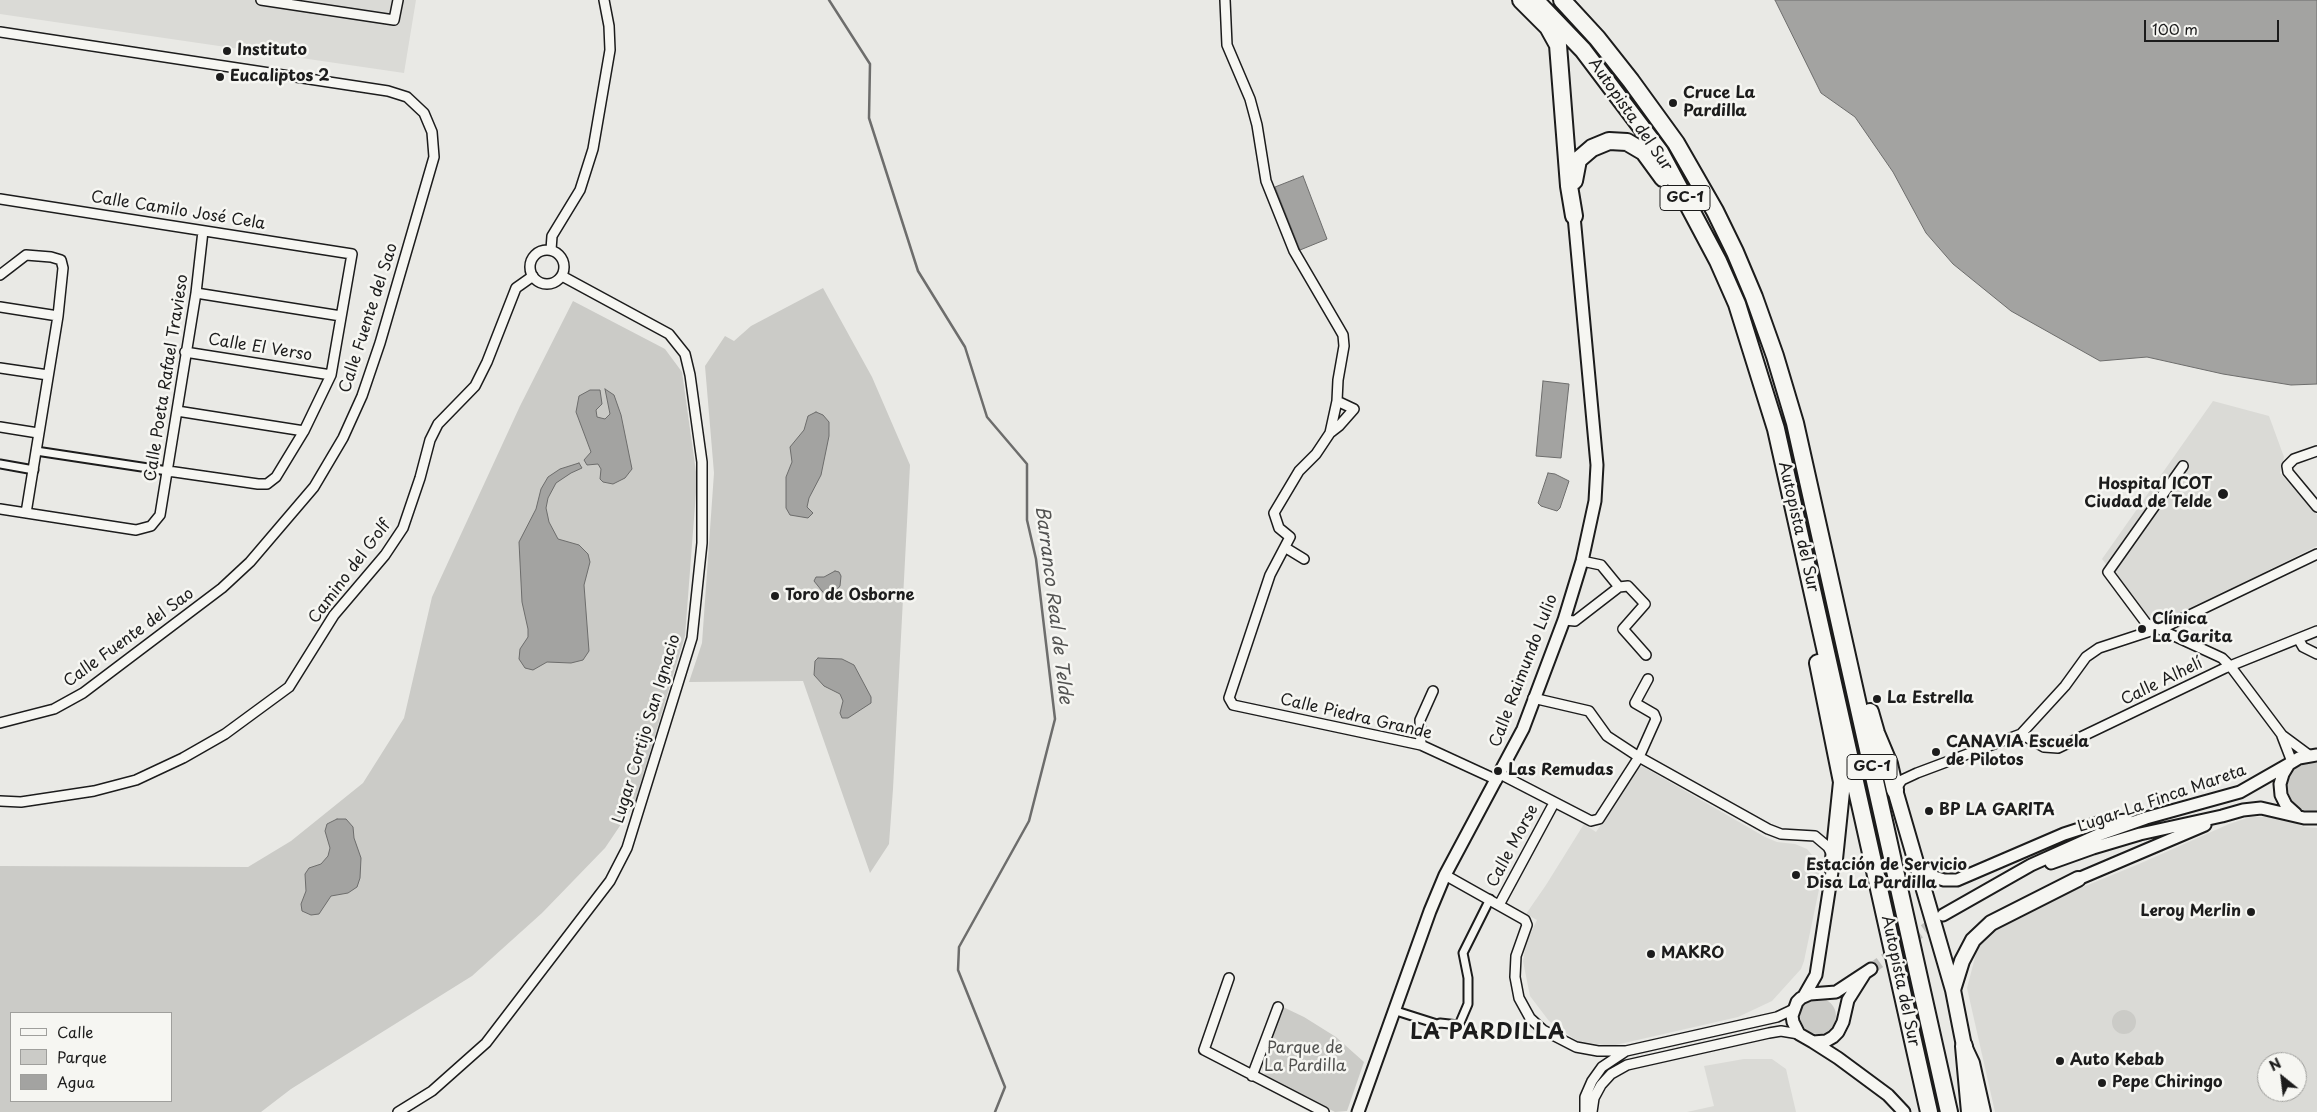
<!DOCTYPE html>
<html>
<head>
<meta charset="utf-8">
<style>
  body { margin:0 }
  #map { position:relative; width:2317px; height:1112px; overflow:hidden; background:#e9e9e5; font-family:"Playpen Sans",sans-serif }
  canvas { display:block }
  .legend { position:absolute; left:10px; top:1012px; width:162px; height:90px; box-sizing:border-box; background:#f6f6f2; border:1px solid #9f9f9c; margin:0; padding:6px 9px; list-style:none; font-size:15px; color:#1c1c1c }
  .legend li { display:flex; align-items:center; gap:10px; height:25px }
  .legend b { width:25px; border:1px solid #9f9f9c }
  .north { position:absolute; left:2257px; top:1052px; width:50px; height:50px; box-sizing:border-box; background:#f6f6f2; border:1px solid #9f9f9c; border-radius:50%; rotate:331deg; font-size:14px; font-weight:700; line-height:20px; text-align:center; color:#1c1c1c }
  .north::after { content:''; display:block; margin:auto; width:18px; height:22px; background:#1c1c1c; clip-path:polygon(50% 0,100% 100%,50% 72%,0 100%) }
  .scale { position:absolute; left:2144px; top:20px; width:135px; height:22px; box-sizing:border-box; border:2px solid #1c1c1c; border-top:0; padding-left:6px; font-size:15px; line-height:18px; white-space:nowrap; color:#1c1c1c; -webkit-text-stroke:4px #f6f6f2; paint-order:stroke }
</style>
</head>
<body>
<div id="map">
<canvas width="2317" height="1112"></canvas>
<ul class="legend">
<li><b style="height:6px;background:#f6f6f2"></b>Calle</li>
<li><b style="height:14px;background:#cbcbc7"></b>Parque</li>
<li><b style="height:14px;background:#a3a3a1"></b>Agua</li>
</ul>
<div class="north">N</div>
<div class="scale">100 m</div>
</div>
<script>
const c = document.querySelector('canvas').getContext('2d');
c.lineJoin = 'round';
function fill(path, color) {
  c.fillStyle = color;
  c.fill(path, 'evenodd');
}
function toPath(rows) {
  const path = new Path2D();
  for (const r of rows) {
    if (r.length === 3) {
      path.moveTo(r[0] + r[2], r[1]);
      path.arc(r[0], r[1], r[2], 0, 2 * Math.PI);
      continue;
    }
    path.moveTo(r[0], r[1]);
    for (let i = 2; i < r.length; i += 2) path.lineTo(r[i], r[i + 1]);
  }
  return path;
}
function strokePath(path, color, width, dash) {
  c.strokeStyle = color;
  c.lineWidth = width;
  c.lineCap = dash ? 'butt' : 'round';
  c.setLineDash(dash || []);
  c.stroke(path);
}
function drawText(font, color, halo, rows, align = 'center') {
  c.font = font + ' "Playpen Sans",sans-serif';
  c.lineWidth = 5;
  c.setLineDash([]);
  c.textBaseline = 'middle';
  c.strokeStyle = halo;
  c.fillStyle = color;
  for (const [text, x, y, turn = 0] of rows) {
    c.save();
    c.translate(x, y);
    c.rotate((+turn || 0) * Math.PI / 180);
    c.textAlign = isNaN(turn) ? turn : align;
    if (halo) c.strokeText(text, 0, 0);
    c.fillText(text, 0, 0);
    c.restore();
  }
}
const built = toPath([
  [0,0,416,0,404,73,0,14],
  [2213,401,2269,416,2284,457,2280,473,2317,515,2317,546,2181,614,2158,624,2151,621,2102,559],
  [1642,766,1765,837,1777,842,1795,844,1807,849,1812,855,1818,863,1821,880,1804,961,1801,969,1772,1001,1738,1017,1611,1046,1577,1041,1549,1021,1530,996,1523,961,1526,943,1537,920,1526,914,1546,885,1584,824,1596,832,1638,768],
  [2250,817,2274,817,2305,827,2317,828,2317,1112,1995,1112,1967,988,1977,950,1982,942,1994,928,2017,914,2139,864,2229,824],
  [2267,1062,2297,1062,2297,1092,2267,1092],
  [1744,1059,1772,1059,1786,1069,1796,1112,1687,1112,1714,1106,1704,1066]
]);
const green = toPath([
  [823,288,872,377,910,465,893,789,889,844,870,873,803,681,689,682,702,643,714,473,705,366,725,336,734,341,751,326],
  [573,301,665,349,682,372,697,479,685,636,634,805,605,848,542,913,472,976,291,1089,261,1112,0,1112,0,866,248,867,291,841,363,783,404,718,432,597,520,406],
  [11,1013,171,1013,171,1101,11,1101],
  [2308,762,2317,763,2317,811,2314,812,2302,810,2292,803,2286,787,2292,770],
  [1818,1016,18],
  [1283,1007,1304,1017,1336,1037,1364,1062,1347,1111,1335,1112,1266,1077,1262,1068],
  [2124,1022,12]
]);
const water = toPath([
  [1775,0,2317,0,2317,384,2291,385,2223,374,2147,357,2100,361,2011,311,1953,264,1926,233,1893,172,1855,117,1821,93,1775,0],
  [1303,176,1327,239,1300,250,1275,187,1303,176],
  [1543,381,1569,384,1561,458,1536,456,1543,381],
  [605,389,614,395,621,415,632,469,625,478,613,484,603,482,600,479,601,469,598,464,587,465,584,460,591,452,576,412,579,396,590,390,600,390,602,404,596,410,597,417,605,419,610,414,605,389],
  [816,412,823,415,829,422,829,436,821,475,809,498,807,507,813,513,808,518,790,515,786,508,786,477,792,462,790,447,804,430,808,416,816,412],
  [579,463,582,468,571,473,556,483,548,498,546,508,549,522,558,539,579,545,588,554,590,562,584,585,589,651,583,660,571,663,547,662,533,670,525,668,519,659,520,649,528,637,528,629,522,602,519,542,536,509,541,489,548,477,560,469,579,463],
  [1548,473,1555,474,1569,481,1560,508,1557,511,1541,506,1538,503,1548,473],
  [835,571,839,572,841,576,840,586,834,593,826,596,814,581,816,577,824,577,835,571],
  [818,658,842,659,854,665,871,697,871,703,848,718,842,718,840,713,843,701,840,694,824,686,814,675,815,661,818,658],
  [337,819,346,819,353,827,354,838,361,858,360,878,357,887,348,893,331,896,319,914,311,915,302,911,301,904,306,891,305,874,309,868,321,864,328,856,330,848,325,831,327,824,337,819]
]);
const stream = toPath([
  [829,0,870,64,869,118,918,271,965,347,987,417,1027,464,1027,520,1036,559,1055,719,1029,821,959,947,958,970,1005,1087,995,1112]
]);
const tertiaryTunnel = toPath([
  [1871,969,1940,918]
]);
const pedestrian = toPath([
  [36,451,168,471],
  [0,464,34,470],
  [1393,1010,1437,1024,1440,1023,1459,1025,1468,1004,1468,978,1463,953,1490,899]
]);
const minor = toPath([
  [261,0,394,20,398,0],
  [1225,0,1227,45,1250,99,1257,125,1266,181,1294,251,1339,328,1343,335,1344,346,1338,380,1337,401,1330,433,1316,454,1299,471,1274,513,1279,528,1290,537,1270,575,1229,698,1233,705,1421,745,1497,780],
  [0,32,388,91,407,97,424,113,432,132,434,157,380,343,362,396,343,438,314,487,250,562,222,588,83,693,54,709,0,723],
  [0,199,352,254,331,375,304,431,276,477,267,484,258,484,168,471],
  [547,267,17],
  [551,250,552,236,580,190,593,149,610,50,609,26,604,0],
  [0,275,26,255,51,257,61,260,63,268,58,316,26,513],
  [196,293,341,316],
  [0,307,58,316],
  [185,352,331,375],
  [0,368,48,375],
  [177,411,304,431],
  [0,427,38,433],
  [1330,433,1339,426,1354,409,1337,401],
  [2317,451,2294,459,2287,466,2288,472,2317,507],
  [2183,466,2108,572,2146,623,2222,658,2231,667,2282,735,2309,755],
  [0,509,136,530,151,526,160,515,196,293,203,231],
  [1286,548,1304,559],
  [1582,561,1601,565,1619,587],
  [1564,620,1575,621,1619,587,1628,586,1645,604,1623,629,1646,655],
  [2299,640,2303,647,2317,654],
  [1533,698,1589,711,1607,736,1639,757,1768,829,1781,834,1815,836,1828,847,1833,856],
  [2021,734,2044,747,2058,748,2225,668,2317,631],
  [2282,736,2292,762],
  [1421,745,1420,720,1433,691],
  [1500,774,1591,821,1599,819,1639,757,1656,719,1654,714,1635,703,1648,679],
  [1895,790,1902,780,1917,773,2021,734,2065,686,2086,657,2099,648,2169,625,2317,554],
  [0,801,21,802,94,791,136,780,183,758,225,734,289,687,334,615,385,555,403,528,420,478,430,440,438,424,475,386,487,362,516,288,533,276],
  [1445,875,1525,920,1527,925,1516,956,1515,977,1519,998,1530,1018,1543,1030,1576,1047,1598,1051,1626,1051,1777,1017,1794,1009],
  [1499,905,1554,803],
  [1229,978,1204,1050,1324,1112],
  [1252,1076,1278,1007],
  [398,1112,432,1091,486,1043,610,881,627,848,692,638,702,543,702,462,690,375,685,354,669,334,562,276],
  [1585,1112,1585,1097,1592,1081,1602,1067,1626,1051],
  [1592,1112,1594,1098,1601,1085,1611,1074,1627,1065,1769,1033,1781,1031,1799,1034]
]);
const tertiary = toPath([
  [2296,814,2286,805,2281,795,2280,784,2283,774,2289,764,2299,758,2317,755],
  [1916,863,1931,876,1944,880,1957,880,2064,834,2098,823,2127,820],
  [2051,863,2093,848,2140,834,2222,816,2243,810,2261,808,2304,818,2317,818],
  [2078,879,2205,825],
  [1943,915,2031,865,2098,835,2146,818,2240,792,2289,764],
  [1865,973,1848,1000,1843,1022,1838,1032,1833,1037,1826,1041,1813,1042,1799,1034,1793,1022,1792,1016,1797,1002,1801,998,1810,994,1836,992,1871,969],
  [1804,996,1816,975,1834,859],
  [1813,1042,1838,1058,1888,1095,1904,1112],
  [1358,1112,1430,911,1445,875,1523,729,1564,620,1582,561,1595,501,1597,465,1574,216]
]);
const primary = toPath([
  [1895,790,1953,990,1964,1046,1972,1063,1983,1112],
  [1953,990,1962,961,1973,940,1991,923,2078,879]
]);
const motorway = toPath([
  [1521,0,1548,27,1558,45,1569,186,1574,216],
  [1535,0,1583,50,1660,152,1718,261,1737,304,1776,429,1929,1112],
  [1562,0,1597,38,1631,81,1676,143,1715,211,1735,252,1754,297,1775,356,1795,423,1949,1112],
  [1574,181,1578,160,1592,148,1609,141,1627,142,1644,152,1663,178],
  [1818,663,1842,782,1834,859],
  [1870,712,1876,733,1889,764,1895,790],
  [1964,1046,1970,1112]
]);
const markers = [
  [227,51,5,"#1c1c1c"],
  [220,77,5,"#1c1c1c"],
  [1673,103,5,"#1c1c1c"],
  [2223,494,6,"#1c1c1c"],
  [775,596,5,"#1c1c1c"],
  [2142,629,5,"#1c1c1c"],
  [1877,699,5,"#1c1c1c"],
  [1936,752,5,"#1c1c1c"],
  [1498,771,5,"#1c1c1c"],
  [1929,811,5,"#1c1c1c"],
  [1796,875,5,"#1c1c1c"],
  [2251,912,5,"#1c1c1c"],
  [1651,954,5,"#1c1c1c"],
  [2060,1061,5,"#1c1c1c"],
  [2102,1083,5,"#1c1c1c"]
];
const shields = [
  [1685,198,50],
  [1872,767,50]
];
const shieldNames = [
  ["GC-1",1685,198],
  ["GC-1",1872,767]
];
const poiNames = [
  ["Instituto",237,51],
  ["Eucaliptos 2",230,77],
  ["Cruce La",1683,94],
  ["Pardilla",1683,112],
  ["Hospital ICOT",2212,485,"right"],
  ["Ciudad de Telde",2212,503,"right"],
  ["Toro de Osborne",785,596],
  ["Clínica",2152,620],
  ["La Garita",2152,638],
  ["La Estrella",1887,699],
  ["CANAVIA Escuela",1946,743],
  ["de Pilotos",1946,761],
  ["Las Remudas",1508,771],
  ["BP LA GARITA",1939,811],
  ["Estación de Servicio",1806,866],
  ["Disa La Pardilla",1806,884],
  ["Leroy Merlin",2241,912,"right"],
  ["MAKRO",1661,954],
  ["Auto Kebab",2070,1061],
  ["Pepe Chiringo",2112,1083]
];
const streetNames = [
  ["Autopista del Sur",1630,115,55],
  ["Calle Camilo José Cela",178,211,9],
  ["Calle Fuente del Sao",369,318,-72],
  ["Calle El Verso",260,348,9],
  ["Calle Poeta Rafael Travieso",167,378,-81],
  ["Autopista del Sur",1798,527,77],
  ["Camino del Golf",350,572,-53],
  ["Calle Fuente del Sao",129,638,-36],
  ["Calle Raimundo Lulio",1524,671,-69],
  ["Calle Alhelí",2162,682,-26],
  ["Calle Piedra Grande",1356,717,13],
  ["Lugar Cortijo San Ignacio",647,729,-73],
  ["Lugar La Finca Mareta",2162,799,-19],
  ["Calle Morse",1513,846,-62],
  ["Autopista del Sur",1900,981,78]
];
const parkNames = [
  ["Parque de",1305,1049],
  ["La Pardilla",1305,1067]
];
const waterNames = [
  ["Barranco Real de Telde",1053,605,83]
];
const districtNames = [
  ["LA PARDILLA",1488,1033]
];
fill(built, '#dadad6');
fill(green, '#cbcbc7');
fill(water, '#a3a3a1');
strokePath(water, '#6d6d6c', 1);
strokePath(stream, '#6d6d6c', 2.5);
strokePath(tertiaryTunnel, '#c0c0bd', 11, [11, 5.5]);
strokePath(pedestrian, '#1c1c1c', 11);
strokePath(minor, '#1c1c1c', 12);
strokePath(tertiary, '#1c1c1c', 15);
strokePath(primary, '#1c1c1c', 18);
strokePath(motorway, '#1c1c1c', 20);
strokePath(pedestrian, '#f6f6f2', 7);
strokePath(minor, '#f6f6f2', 9);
strokePath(tertiary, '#f6f6f2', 11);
strokePath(primary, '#f6f6f2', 14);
strokePath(motorway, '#f6f6f2', 16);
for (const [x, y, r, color] of markers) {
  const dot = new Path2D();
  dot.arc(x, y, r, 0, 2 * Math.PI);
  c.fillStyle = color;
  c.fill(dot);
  strokePath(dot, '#f6f6f2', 2);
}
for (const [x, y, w] of shields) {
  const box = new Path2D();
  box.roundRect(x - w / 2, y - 12.5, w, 25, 4);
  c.fillStyle = '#f6f6f2';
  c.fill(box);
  strokePath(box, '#1c1c1c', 1);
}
drawText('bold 15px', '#1c1c1c', null, shieldNames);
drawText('bold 16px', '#1c1c1c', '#f6f6f2', poiNames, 'left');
drawText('16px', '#1c1c1c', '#f6f6f2', streetNames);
drawText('16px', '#51514f', '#f6f6f2', parkNames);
drawText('italic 18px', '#525251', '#f6f6f2', waterNames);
c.letterSpacing = '1px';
drawText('bold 21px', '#1c1c1c', '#f6f6f2', districtNames);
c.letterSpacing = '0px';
</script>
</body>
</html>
